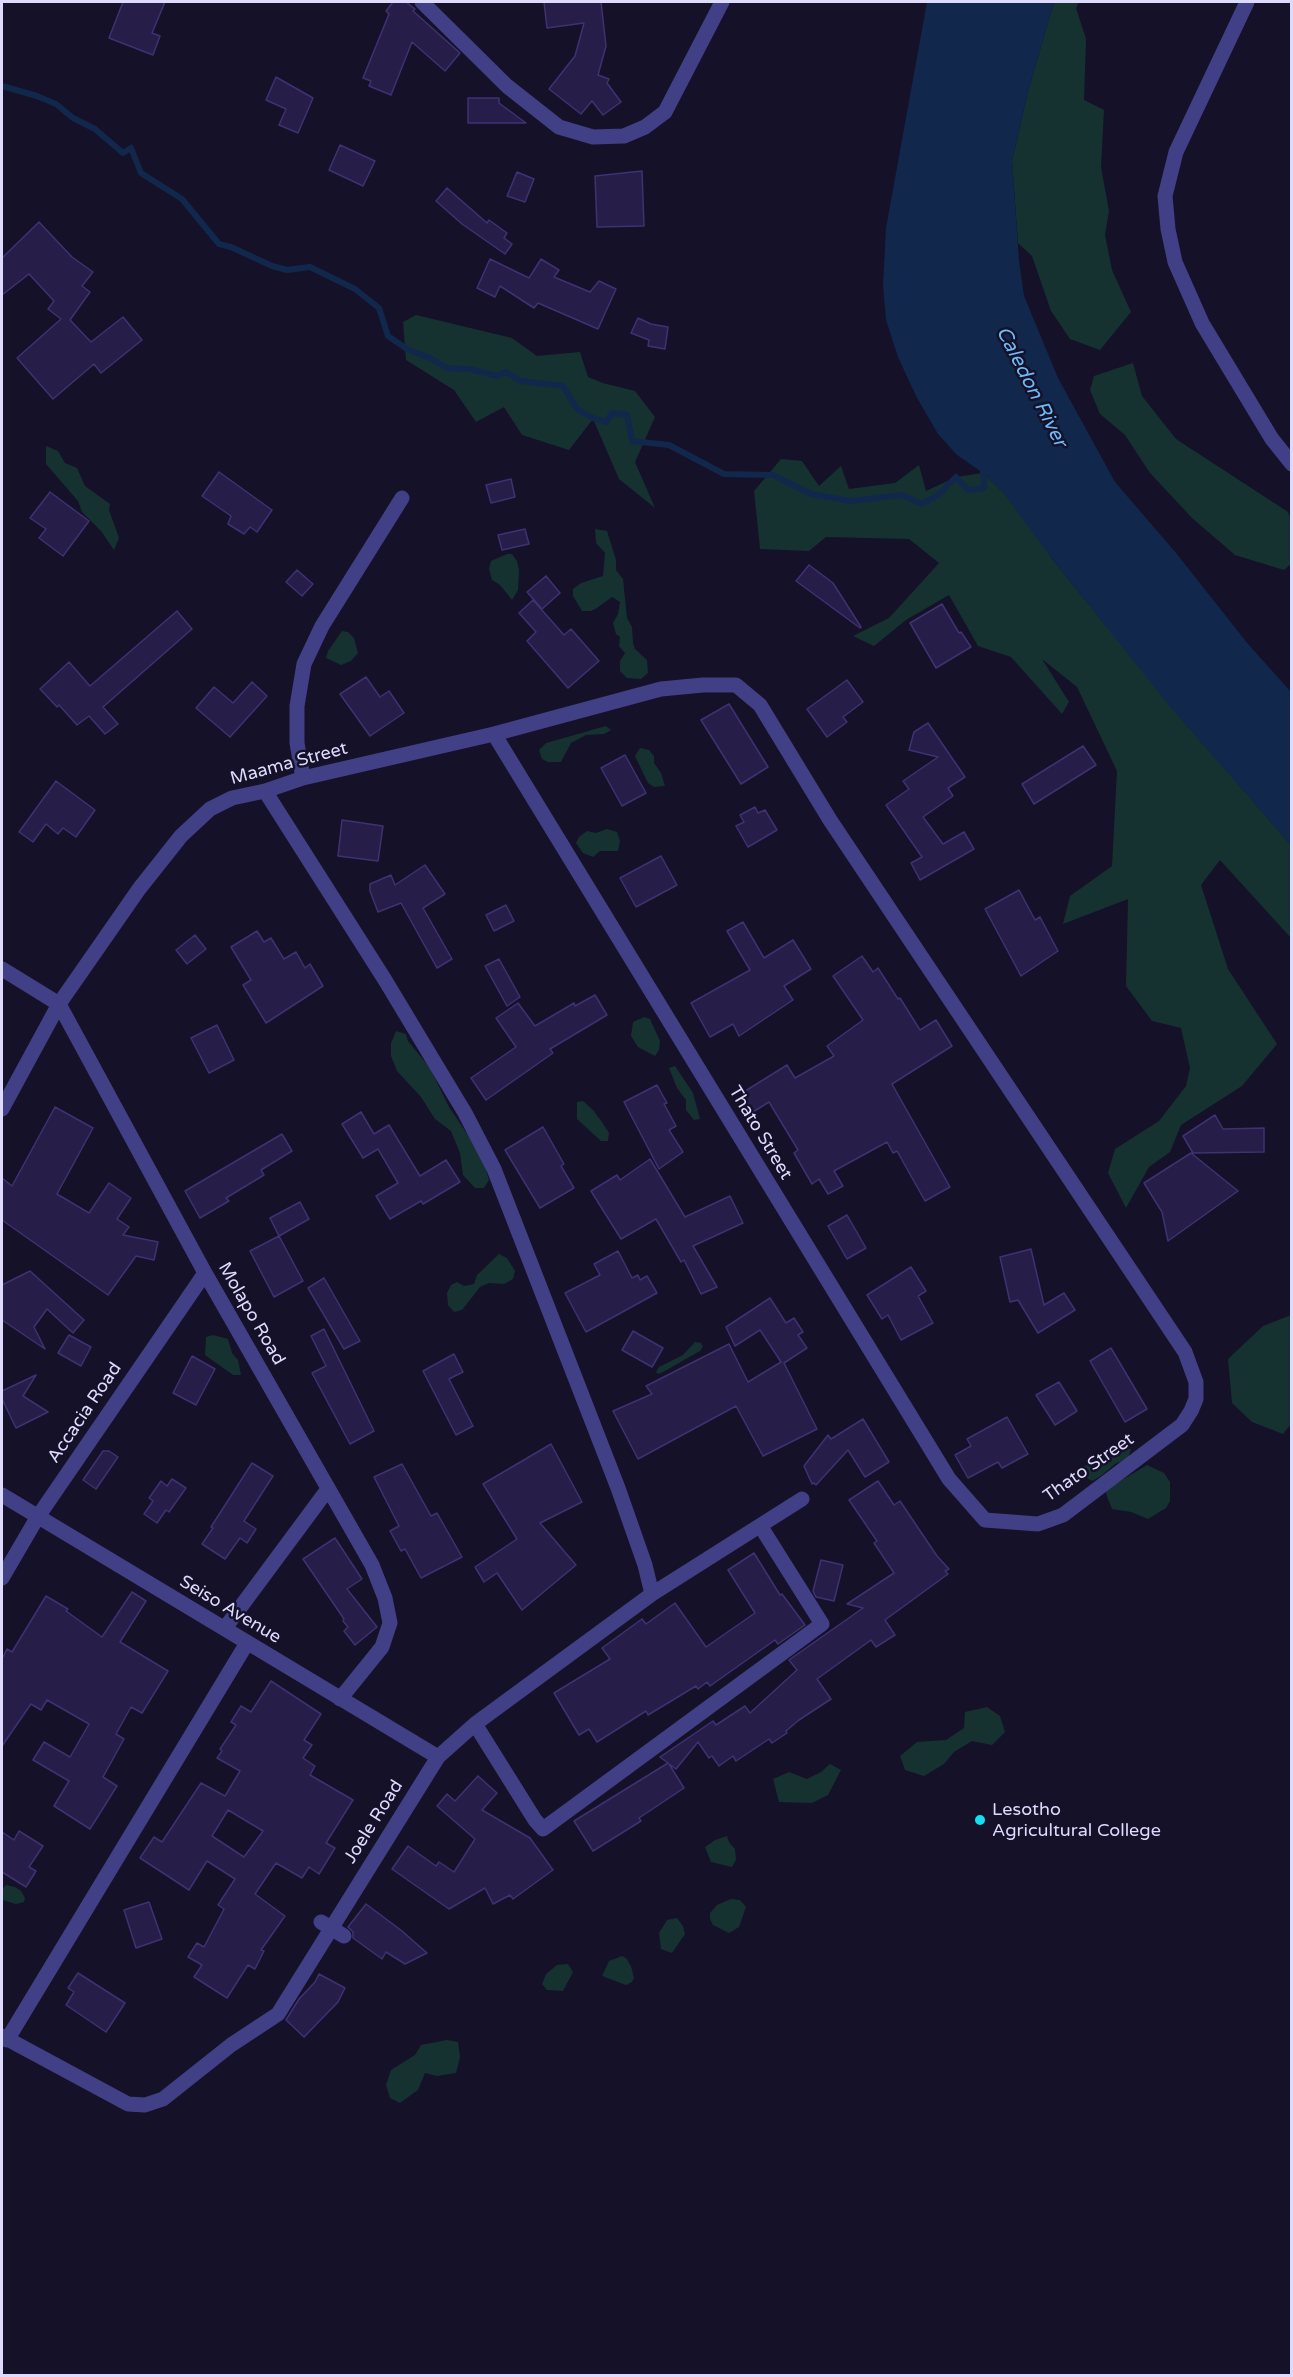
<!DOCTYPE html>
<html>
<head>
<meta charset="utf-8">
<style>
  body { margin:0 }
  #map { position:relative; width:1293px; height:2377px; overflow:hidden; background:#151128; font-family:"Varela Round",sans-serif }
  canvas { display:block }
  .frame { position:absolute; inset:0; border:3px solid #dedafd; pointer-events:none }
</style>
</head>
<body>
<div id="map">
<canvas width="1293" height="2377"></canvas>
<div class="frame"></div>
</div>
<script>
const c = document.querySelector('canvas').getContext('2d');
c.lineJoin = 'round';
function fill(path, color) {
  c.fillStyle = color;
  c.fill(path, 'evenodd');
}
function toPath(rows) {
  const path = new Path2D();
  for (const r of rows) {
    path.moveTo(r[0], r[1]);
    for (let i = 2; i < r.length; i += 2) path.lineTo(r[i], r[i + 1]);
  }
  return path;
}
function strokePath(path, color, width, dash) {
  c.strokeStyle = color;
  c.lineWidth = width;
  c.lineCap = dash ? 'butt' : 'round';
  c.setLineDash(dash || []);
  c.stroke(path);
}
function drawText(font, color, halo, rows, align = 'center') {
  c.font = font + ' "Varela Round",sans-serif';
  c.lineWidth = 5;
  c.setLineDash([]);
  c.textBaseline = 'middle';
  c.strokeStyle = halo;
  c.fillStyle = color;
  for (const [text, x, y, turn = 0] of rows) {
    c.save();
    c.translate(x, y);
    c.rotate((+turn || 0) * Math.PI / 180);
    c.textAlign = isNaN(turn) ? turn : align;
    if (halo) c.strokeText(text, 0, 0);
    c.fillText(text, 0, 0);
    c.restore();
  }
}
const green = toPath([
  [1054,2,1079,2,1076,8,1086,39,1084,100,1104,110,1101,167,1109,211,1105,235,1112,270,1131,312,1100,350,1070,339,1051,311,1032,256,1018,243,1012,161,1028,91],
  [416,315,512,338,537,356,580,352,588,377,603,383,635,391,655,417,635,462,655,508,619,479,593,419,569,450,522,435,504,407,476,422,454,390,406,360,403,322],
  [1133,363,1142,396,1176,439,1288,512,1291,520,1291,564,1284,570,1235,555,1192,518,1150,473,1125,435,1100,414,1090,390,1094,376],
  [46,446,58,451,65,463,77,468,85,486,110,504,109,510,119,538,114,550,101,531,82,512,78,501,46,464],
  [781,459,802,461,819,486,841,466,849,489,895,483,919,465,926,491,956,477,983,473,1002,491,1018,510,1053,560,1172,708,1291,845,1291,938,1220,860,1201,885,1228,969,1277,1044,1242,1086,1181,1125,1170,1152,1149,1167,1126,1208,1108,1173,1115,1149,1159,1121,1186,1086,1190,1068,1181,1028,1152,1021,1126,986,1128,899,1063,924,1070,896,1112,866,1117,771,1077,687,1042,659,1069,702,1062,714,1011,657,978,646,949,595,906,620,874,646,853,636,889,618,939,563,909,539,826,537,809,551,760,549,754,491],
  [595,529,607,531,616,560,616,570,623,579,627,618,632,627,633,643,635,649,647,660,648,673,641,679,627,678,620,671,620,661,625,653,619,646,620,637,616,634,613,623,618,614,620,602,612,597,597,608,591,611,582,611,573,596,573,589,581,583,603,576,605,553,596,543],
  [507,554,512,554,517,561,519,570,518,590,512,600,500,585,492,580,489,569,491,561],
  [342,631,348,632,354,638,358,653,351,661,341,665,326,658,328,651],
  [606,726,611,730,604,734,586,735,571,743,561,762,548,762,542,759,539,750,546,743],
  [640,748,649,750,654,756,654,763,661,773,665,786,654,787,648,783,635,756],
  [607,829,617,832,620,841,618,851,600,851,593,857,583,853,576,843,579,837,587,831,596,833],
  [644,1017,650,1019,660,1041,659,1050,655,1056,638,1047,631,1036,633,1022],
  [396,1031,406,1034,408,1041,430,1068,449,1107,472,1141,484,1163,489,1180,484,1188,475,1188,463,1175,460,1153,451,1131,435,1119,421,1097,397,1071,391,1056,391,1043],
  [675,1066,693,1093,700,1119,694,1120,686,1110,686,1100,677,1088,669,1068],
  [583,1101,593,1110,602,1122,609,1133,608,1141,601,1141,577,1119,577,1102],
  [499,1254,507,1258,515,1271,513,1279,504,1284,489,1283,480,1287,462,1310,454,1312,448,1305,447,1293,451,1285,457,1282,464,1286,474,1284,477,1275],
  [1291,1315,1291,1424,1283,1434,1252,1422,1232,1403,1228,1359,1263,1326],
  [213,1335,228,1339,232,1353,238,1360,241,1375,233,1375,205,1355,206,1337],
  [695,1342,701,1343,703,1347,700,1351,663,1372,658,1374,656,1372,659,1367,683,1355],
  [1131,1449,1128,1459,1115,1464,1101,1476,1092,1481,1079,1473,1081,1467,1096,1462,1113,1450],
  [1147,1465,1164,1473,1170,1482,1170,1501,1166,1508,1148,1519,1131,1512,1112,1509,1106,1494,1107,1489],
  [987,1707,1000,1716,1005,1732,992,1745,972,1741,954,1752,944,1764,924,1776,905,1770,900,1756,917,1742,946,1740,964,1728,965,1712],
  [830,1764,841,1770,828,1795,812,1803,779,1802,773,1779,789,1772,807,1779,821,1772],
  [727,1836,729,1842,735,1849,736,1860,732,1867,711,1862,705,1847,715,1840],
  [6,1885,15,1887,21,1891,25,1898,24,1902,16,1904,2,1900,2,1889],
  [731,1899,740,1900,746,1907,739,1927,729,1933,713,1925,710,1919,710,1913,717,1905],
  [677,1918,683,1926,685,1934,672,1953,661,1949,659,1933,667,1920],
  [622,1956,626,1958,631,1966,634,1978,632,1982,626,1985,602,1976,609,1961],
  [568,1964,573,1972,563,1991,547,1990,542,1984,546,1974,557,1965],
  [447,2040,458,2042,460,2057,456,2073,437,2076,425,2073,418,2090,400,2103,390,2098,386,2085,391,2070,415,2055,421,2045]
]);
const water = toPath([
  [927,2,1054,2,1028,91,1012,161,1019,261,1024,296,1058,378,1115,482,1176,553,1248,644,1291,692,1291,845,1171,708,1053,560,1002,491,983,473,957,455,938,434,916,396,898,357,886,320,883,285,886,228]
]);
const stream = toPath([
  [2,86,37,96,56,104,73,118,95,129,123,153,131,148,141,173,182,199,219,244,231,247,272,266,287,270,310,267,355,289,379,308,388,336,407,349,430,358,447,368,470,369,497,376,506,372,521,381,563,386,577,409,593,418,606,422,612,413,627,415,632,441,669,445,724,474,773,475,811,494,850,501,902,495,922,504,938,495,956,477,968,490,984,488,983,473,988,473]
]);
const building = toPath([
  [123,2,165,2,152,33,160,36,153,55,109,38,123,2],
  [393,2,406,2,415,9,413,11,460,53,445,71,412,42,391,95,369,86,371,81,363,78,389,14,386,11,393,2],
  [544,2,601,2,606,46,598,75,609,79,607,83,621,102,603,115,592,101,581,114,549,89,575,56,584,23,547,28,544,2],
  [276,77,313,98,298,133,279,125,286,109,266,100,276,77],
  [468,98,499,98,499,103,526,123,468,123,468,98],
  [340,145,375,161,363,186,329,170,340,145],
  [642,171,644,226,597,227,595,176,642,171],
  [517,172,534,179,525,202,507,196,517,172],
  [447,188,487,223,489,220,507,233,504,238,512,244,505,254,462,224,436,201,447,188],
  [39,222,72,257,93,272,82,286,90,292,70,320,91,342,123,317,142,340,101,373,94,364,53,399,17,358,61,319,48,309,54,301,29,274,2,295,2,258,39,222],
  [490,259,529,278,541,259,559,270,554,277,590,292,599,281,616,289,598,329,538,303,534,308,500,286,495,297,477,288,490,259],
  [638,318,651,324,668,327,665,349,648,346,649,340,631,333,638,318],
  [219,472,272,510,257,532,250,527,244,534,228,524,231,516,202,496,219,472],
  [511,479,515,497,491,503,486,485,511,479],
  [50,492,89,521,63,556,39,538,46,529,30,518,50,492],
  [525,529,529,544,502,550,498,535,525,529],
  [809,565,833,583,861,627,860,628,796,581,809,565],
  [297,570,313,584,302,596,286,582,297,570],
  [546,576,560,593,542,609,527,592,546,576],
  [533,600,564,635,571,629,599,661,568,688,527,641,536,632,519,613,533,600],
  [942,604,959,633,961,632,971,647,936,668,910,623,942,604],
  [177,611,192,629,103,707,118,724,105,734,89,716,77,725,59,705,57,707,40,689,69,662,90,686,177,611],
  [366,677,380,697,389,691,404,713,370,736,340,694,366,677],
  [847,680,863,702,843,717,847,722,827,737,807,709,847,680],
  [252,682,267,696,230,737,196,708,214,687,233,703,252,682],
  [729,704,768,767,741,784,701,720,729,704],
  [928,723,965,777,948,788,953,796,923,817,943,844,964,832,974,849,920,880,911,863,922,857,886,805,909,789,903,781,938,757,909,750,914,732,928,723],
  [1083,746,1096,765,1034,804,1022,784,1083,746],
  [625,755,646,793,622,806,601,768,625,755],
  [56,781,95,810,76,837,63,828,58,834,46,824,33,842,19,832,56,781],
  [755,807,758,813,765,810,777,830,748,847,736,826,744,822,740,815,755,807],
  [342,820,383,826,378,861,338,856,342,820],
  [661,856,677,885,636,907,620,878,661,856],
  [425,865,445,894,423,908,452,959,437,968,401,903,378,912,370,891,370,884,391,875,395,885,425,865],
  [1019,890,1035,920,1040,917,1058,951,1021,976,985,909,1019,890],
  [506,905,514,921,494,931,486,915,506,905],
  [743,922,764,958,793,940,811,969,784,986,793,1000,739,1036,733,1024,710,1037,691,1003,750,970,727,931,743,922],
  [257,931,264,942,271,938,284,959,296,952,305,968,310,964,323,986,266,1023,243,985,251,980,231,947,257,931],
  [195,935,206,949,187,964,176,950,195,935],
  [862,956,873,972,878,968,898,999,900,998,920,1030,936,1020,952,1046,892,1084,950,1187,925,1201,897,1151,893,1153,887,1142,834,1171,843,1186,828,1194,819,1179,812,1184,794,1153,798,1150,769,1102,753,1112,742,1093,787,1065,795,1078,834,1056,827,1046,863,1020,833,976,862,956],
  [499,959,520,997,507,1006,485,966,499,959],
  [595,995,607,1015,550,1049,553,1053,486,1100,471,1078,516,1047,496,1018,518,1003,535,1026,574,1003,575,1006,595,995],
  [217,1025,234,1060,209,1073,191,1038,217,1025],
  [657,1085,667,1103,664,1104,676,1126,669,1130,683,1152,659,1169,624,1102,657,1085],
  [55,1107,93,1128,57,1194,89,1213,109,1183,131,1198,117,1219,129,1227,123,1235,158,1242,154,1260,136,1256,108,1295,2,1220,2,1178,12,1186,55,1107],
  [361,1112,374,1134,389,1125,420,1176,446,1160,460,1182,423,1204,421,1201,390,1219,376,1196,398,1183,378,1149,363,1158,342,1124,361,1112],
  [1215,1115,1223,1129,1264,1128,1264,1152,1193,1153,1183,1136,1215,1115],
  [543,1127,564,1164,561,1166,574,1188,540,1208,505,1150,543,1127],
  [282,1134,292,1151,261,1170,264,1175,226,1198,229,1201,200,1218,185,1191,282,1134],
  [1191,1153,1238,1191,1168,1241,1162,1212,1144,1183,1191,1153],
  [650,1159,685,1217,730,1196,743,1223,693,1246,717,1287,701,1294,684,1260,681,1262,656,1219,621,1239,591,1191,617,1175,620,1180,650,1159],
  [300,1202,309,1219,279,1236,270,1218,300,1202],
  [847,1215,866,1248,847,1259,828,1226,847,1215],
  [279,1236,303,1281,274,1297,250,1251,279,1236],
  [1031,1249,1044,1305,1064,1293,1075,1310,1038,1333,1018,1300,1010,1302,1000,1257,1031,1249],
  [618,1251,632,1278,638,1275,640,1280,647,1276,657,1293,586,1332,565,1293,600,1275,594,1264,618,1251],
  [911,1267,926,1291,918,1296,933,1323,901,1340,888,1315,882,1319,867,1295,911,1267],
  [30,1271,84,1320,73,1333,47,1309,34,1327,45,1349,2,1320,2,1285,30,1271],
  [324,1278,360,1341,344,1349,308,1288,324,1278],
  [770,1298,786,1323,794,1318,803,1332,798,1335,807,1348,784,1363,817,1429,763,1456,736,1406,638,1459,613,1411,652,1394,646,1386,729,1344,748,1382,781,1362,760,1330,735,1346,726,1327,770,1298],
  [324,1329,374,1431,350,1444,312,1373,326,1366,311,1336,324,1329],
  [633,1331,663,1348,652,1367,622,1350,633,1331],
  [69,1335,91,1347,81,1366,58,1353,69,1335],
  [1111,1348,1147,1409,1125,1422,1090,1361,1111,1348],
  [454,1354,463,1372,449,1379,473,1426,456,1435,423,1371,454,1354],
  [192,1356,215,1369,196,1405,173,1393,192,1356],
  [36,1375,23,1396,48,1412,16,1428,2,1399,2,1391,36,1375],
  [1059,1382,1077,1411,1055,1425,1036,1395,1059,1382],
  [1007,1417,1028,1454,1002,1468,998,1462,968,1478,955,1455,971,1446,967,1439,1007,1417],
  [863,1419,889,1462,865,1477,848,1450,816,1485,814,1483,812,1484,804,1466,828,1435,831,1439,863,1419],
  [551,1444,582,1502,540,1523,576,1565,522,1610,497,1573,484,1582,475,1567,517,1539,483,1484,551,1444],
  [103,1451,109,1451,118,1457,96,1489,83,1480,103,1451],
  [252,1463,273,1476,244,1521,256,1529,247,1543,240,1538,225,1559,202,1544,213,1528,211,1527,252,1463],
  [402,1464,431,1516,437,1513,462,1557,421,1578,405,1549,401,1551,390,1531,399,1526,374,1477,402,1464],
  [172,1479,186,1488,169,1512,166,1510,157,1523,144,1514,153,1501,149,1498,161,1481,167,1486,172,1479],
  [878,1481,894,1505,900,1501,937,1556,949,1569,945,1571,948,1574,885,1620,895,1635,876,1647,871,1640,817,1679,831,1699,799,1720,786,1731,787,1733,772,1743,769,1739,736,1761,733,1756,719,1766,712,1756,709,1758,698,1742,676,1769,669,1764,684,1788,639,1818,641,1821,593,1851,574,1821,668,1763,660,1757,713,1721,716,1725,745,1706,750,1713,797,1670,789,1660,863,1608,847,1604,894,1573,874,1543,877,1541,849,1500,878,1481],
  [335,1538,362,1579,347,1589,377,1627,355,1645,344,1631,348,1627,343,1621,344,1619,303,1559,335,1538],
  [754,1553,780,1595,782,1594,805,1625,778,1644,775,1640,710,1686,707,1682,698,1689,696,1686,648,1715,646,1711,597,1742,589,1729,579,1735,554,1693,610,1659,602,1648,642,1619,646,1624,675,1603,706,1647,755,1613,728,1570,754,1553],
  [821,1560,843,1565,834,1601,816,1597,813,1591,821,1560],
  [132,1592,146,1601,120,1642,168,1671,142,1713,131,1707,116,1734,124,1739,103,1777,117,1786,90,1829,54,1806,69,1781,33,1760,44,1742,70,1757,89,1724,47,1700,41,1710,31,1704,2,1746,2,1659,7,1649,12,1652,46,1596,68,1609,66,1611,102,1637,132,1592],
  [271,1681,321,1714,304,1740,312,1745,303,1758,315,1766,310,1775,353,1800,326,1843,335,1848,319,1874,309,1867,302,1878,276,1863,255,1894,285,1916,261,1950,264,1951,255,1969,248,1965,227,1998,194,1977,202,1965,188,1957,197,1943,204,1947,224,1909,218,1905,235,1879,207,1861,189,1890,140,1858,154,1837,162,1842,201,1783,225,1796,240,1771,217,1758,222,1751,220,1749,236,1725,231,1722,241,1706,251,1712,271,1681],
  [228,1810,263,1831,244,1857,212,1836,228,1810],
  [478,1776,497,1793,482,1810,530,1838,553,1870,513,1899,510,1895,493,1904,485,1888,449,1909,392,1869,408,1846,436,1866,439,1862,454,1872,475,1839,437,1806,447,1794,455,1801,478,1776],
  [19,1831,43,1846,29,1867,36,1871,26,1887,2,1872,2,1832,14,1840,19,1831],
  [149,1902,162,1939,136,1948,124,1910,149,1902],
  [366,1904,402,1931,427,1953,405,1964,386,1952,382,1959,353,1938,353,1932,348,1927,366,1904],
  [78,1973,125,2003,106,2032,66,2005,74,1992,68,1988,78,1973],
  [319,1974,345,1988,338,2002,304,2037,286,2020,299,1999,315,1982,319,1974]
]);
const minor = toPath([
  [422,2,507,86,559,127,593,137,624,136,645,127,665,112,722,2],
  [1247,2,1176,152,1165,196,1168,229,1175,262,1202,323,1272,439,1292,464],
  [303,778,297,743,297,706,304,664,322,626,402,498],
  [265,791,385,980,465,1113,494,1169,618,1488,645,1565,652,1594],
  [2,969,59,1004,205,1273,372,1565,385,1598,390,1623,382,1647,340,1699],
  [2,1109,59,1004,139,889,181,836,210,809,232,798,265,791,303,778,494,734,661,689,703,685,736,685,760,705,830,820,1185,1352,1196,1382,1196,1399,1191,1411,1182,1425,1063,1515,1038,1524,985,1520,949,1479,494,734],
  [2,1495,438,1757],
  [2,1578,37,1518,205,1273],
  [225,1628,328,1489],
  [475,1724,535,1820,543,1829,822,1624,761,1527],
  [321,1922,344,1936],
  [2,2036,128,2104,145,2105,163,2099,231,2045,278,2014,438,1757,475,1724,652,1594,802,1499],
  [7,2040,247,1643]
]);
const markers = [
  [980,1820,6,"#10e0f4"]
];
const streetNames = [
  ["Maama Street",289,764,-15],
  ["Thato Street",760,1133,59],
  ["Molapo Road",251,1314,60],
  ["Accacia Road",85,1413,-56],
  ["Thato Street",1089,1468,-35],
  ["Seiso Avenue",230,1610,31],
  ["Joele Road",374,1822,-58]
];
const poiNames = [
  ["Lesotho",992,1810],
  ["Agricultural College",992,1831]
];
const waterNames = [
  ["Caledon River",1031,387,63]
];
fill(green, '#153230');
fill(water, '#11284c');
strokePath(stream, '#11284c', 6);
fill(building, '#261e48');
strokePath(building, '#3e3273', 1.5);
strokePath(minor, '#413f85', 15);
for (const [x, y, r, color] of markers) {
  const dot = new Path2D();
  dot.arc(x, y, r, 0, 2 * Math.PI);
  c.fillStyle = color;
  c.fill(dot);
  strokePath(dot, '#151128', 2);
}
drawText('18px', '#dedafd', '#151128', streetNames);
drawText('18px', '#dedafd', '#151128', poiNames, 'left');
drawText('italic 20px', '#6dbaf8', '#151128', waterNames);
</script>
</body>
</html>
